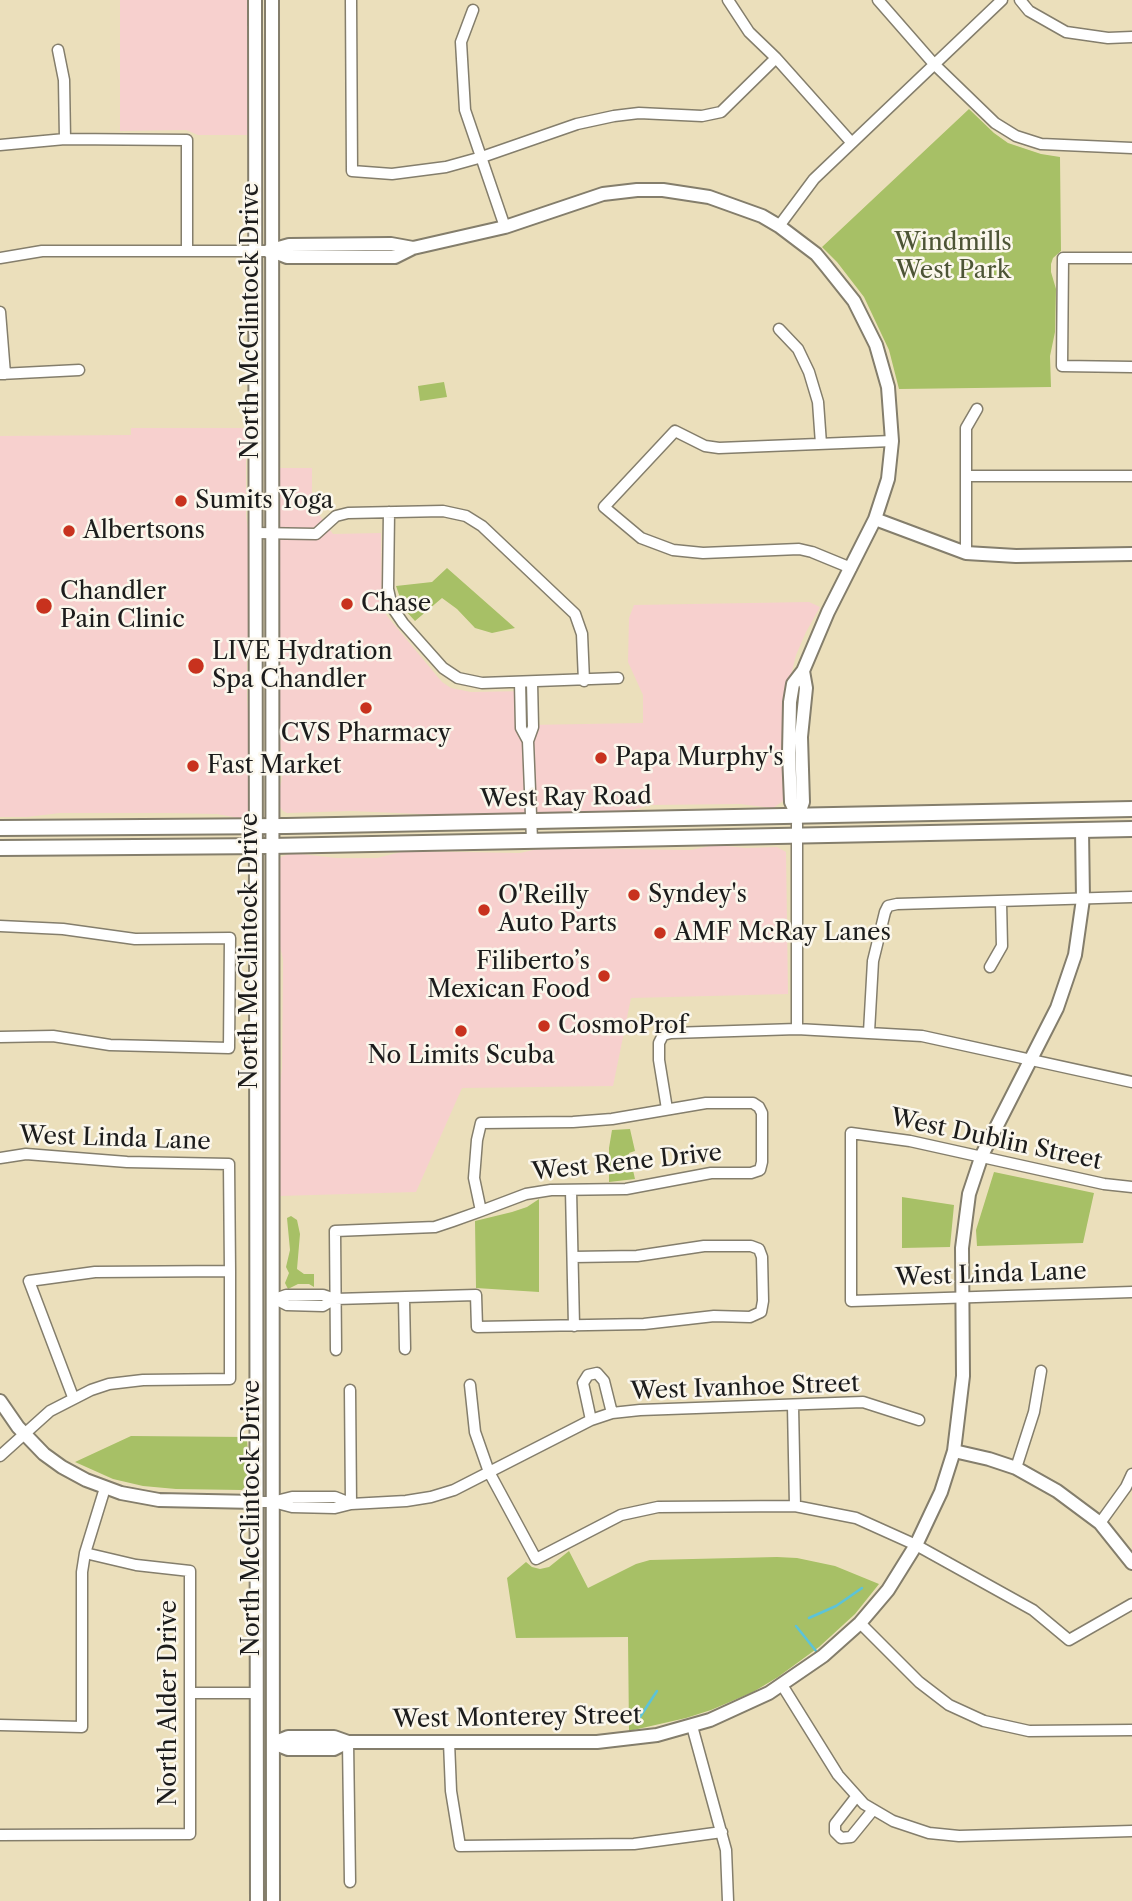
<!DOCTYPE html>
<html>
<head>
<meta charset="utf-8">
<style>
  body { margin:0 }
  canvas { display:block; background:#ebdfbb }
</style>
</head>
<body>
<canvas width="1132" height="1901"></canvas>
<script>
const c = document.querySelector('canvas').getContext('2d');
c.lineJoin = 'round';
function fill(path, color) {
  c.fillStyle = color;
  c.fill(path, 'evenodd');
}
function toPath(rows) {
  const path = new Path2D();
  for (const r of rows) {
    path.moveTo(r[0], r[1]);
    for (let i = 2; i < r.length; i += 2) path.lineTo(r[i], r[i + 1]);
  }
  return path;
}
function strokePath(path, color, width, dash) {
  c.strokeStyle = color;
  c.lineWidth = width;
  c.lineCap = dash ? 'butt' : 'round';
  c.setLineDash(dash || []);
  c.stroke(path);
}
function drawText(font, color, halo, rows, align = 'center') {
  c.font = font + ' "Libre Caslon Text",serif';
  c.lineWidth = 5;
  c.setLineDash([]);
  c.textBaseline = 'middle';
  c.strokeStyle = halo;
  c.fillStyle = color;
  for (const [text, x, y, turn = 0] of rows) {
    c.save();
    c.translate(x, y);
    c.rotate((+turn || 0) * Math.PI / 180);
    c.textAlign = isNaN(turn) ? turn : align;
    if (halo) c.strokeText(text, 0, 0);
    c.fillText(text, 0, 0);
    c.restore();
  }
}
const built = toPath([
  [120,0,250,0,251,135,198,135,186,130,120,131],
  [131,428,250,428,246,461,246,516,251,548,247,660,247,700,250,736,250,810,243,818,239,818,217,814,166,813,60,813,27,817,0,817,0,436,131,435],
  [278,468,312,468,312,505,333,534,381,533,382,606,387,616,442,682,451,688,471,692,526,691,527,725,643,723,643,695,628,662,629,618,634,605,809,602,820,607,806,632,796,655,786,695,783,736,783,801,773,808,740,804,650,805,629,811,442,815,351,811,287,813,283,811,277,803,282,778,282,752,278,736],
  [715,845,746,848,777,847,786,852,788,994,631,998,613,1086,462,1088,416,1192,279,1196,278,1108,282,1067,283,960,277,932,278,862,281,857,292,853,336,858,377,858,405,851,520,853,542,848,691,850]
]);
const green = toPath([
  [969,109,994,133,1008,143,1041,154,1060,157,1061,251,1053,258,1051,264,1051,272,1056,289,1055,332,1050,356,1051,387,899,389,889,350,864,297,837,262,822,247],
  [444,382,447,397,420,401,418,386],
  [447,568,515,628,492,633,475,628,457,609,442,598,415,621,404,609,396,586,432,582],
  [630,1129,635,1151,629,1153,635,1179,609,1182,609,1148,612,1130],
  [994,1172,1094,1193,1083,1243,977,1246,976,1230],
  [902,1197,954,1205,950,1247,902,1248],
  [539,1199,539,1292,476,1288,475,1221,512,1212,527,1207],
  [291,1216,297,1220,300,1234,297,1269,304,1274,314,1274,314,1287,309,1284,298,1284,288,1289,285,1283,289,1273,286,1267,290,1250,287,1218],
  [131,1436,247,1437,249,1482,242,1490,176,1489,143,1486,113,1479,75,1462],
  [569,1551,588,1588,636,1564,650,1560,777,1557,797,1558,835,1566,879,1584,855,1614,819,1647,778,1677,753,1692,711,1710,686,1718,629,1731,628,1637,516,1638,507,1578,526,1562,532,1567,540,1569,549,1567]
]);
const stream = toPath([
  [809,1618,836,1606,862,1588],
  [796,1626,816,1651],
  [640,1717,657,1691]
]);
const minor = toPath([
  [351,0,352,171,392,174,446,167,482,157,577,124,614,116,639,113,702,116,721,112,776,58],
  [728,0,749,32,776,58,851,142],
  [878,0,934,64,995,123,1016,136,1041,144,1132,148],
  [1020,0,1029,11,1066,32,1108,38,1132,37],
  [473,10,461,42,465,110,505,227],
  [58,50,64,80,65,139],
  [0,145,65,139,187,140,187,251],
  [779,226,814,179,1002,0],
  [0,258,42,251,265,251],
  [1132,258,1063,258,1062,366,1132,367],
  [0,312,5,374],
  [779,329,798,349,809,372,818,402,821,444],
  [0,374,79,370],
  [967,476,1132,476],
  [389,512,388,589,392,607,403,623,443,668,458,678,482,683,618,678],
  [257,533,316,534,336,516,348,513,443,511,466,516,482,526,575,614,582,634,584,681],
  [966,553,966,428,977,409],
  [851,568,812,552,799,549,703,553,673,550,641,538,604,507,675,431,705,446,719,448,892,441],
  [520,682,521,728,528,741],
  [532,682,533,727,528,741,532,840],
  [797,824,797,1029],
  [0,926,63,929,135,939,230,938,229,1048,110,1045,53,1036,0,1037],
  [990,967,1002,946,1001,902],
  [869,1032,873,961,885,912,888,906,897,904,1132,897],
  [667,1109,659,1060,659,1043,663,1035,671,1033,797,1029,922,1036,1132,1082],
  [0,1158,26,1154,127,1162,229,1164,230,1271,230,1379,143,1380,109,1384,91,1390,50,1411,0,1456],
  [1132,1187,1104,1184,910,1141,851,1133,851,1301,1132,1292],
  [571,1190,574,1326],
  [404,1298,405,1349],
  [272,1300,286,1295,323,1295,335,1299,476,1295,477,1327,644,1324,714,1316,750,1317,761,1312,763,1301,762,1257,759,1249,751,1246,704,1246,637,1256,573,1257],
  [277,1300,287,1305,323,1306,335,1299],
  [336,1350,335,1231,435,1227,453,1221,481,1211,526,1194,551,1190,626,1189,711,1173,751,1173,760,1170,762,1162,762,1113,759,1107,753,1103,706,1103,612,1119,573,1122,481,1123,477,1140,474,1178,481,1211],
  [470,1385,475,1432,489,1472,536,1559,621,1515,658,1507,795,1506,856,1518,916,1545,1033,1610,1069,1640,1132,1604],
  [350,1390,351,1504],
  [73,1397,29,1281,95,1272,230,1271],
  [793,1406,795,1506],
  [591,1420,583,1383,588,1375,597,1373,604,1381,612,1413],
  [1016,1468,1034,1412,1041,1371],
  [276,1501,292,1497,335,1497,350,1503],
  [256,1502,273,1502,292,1507,335,1508,351,1504,406,1501,431,1497,454,1490,591,1420,612,1413,640,1410,863,1402,919,1420],
  [1100,1523,1126,1487,1132,1474],
  [860,1623,919,1682,949,1705,984,1721,1029,1731,1132,1730],
  [782,1685,838,1775,864,1804,893,1821,929,1833,959,1836,1132,1831],
  [190,1693,257,1693],
  [0,1725,82,1727,82,1572,85,1553,105,1488],
  [692,1726,726,1850,728,1901],
  [348,1742,350,1882],
  [449,1742,451,1791,460,1846,634,1844,722,1832],
  [856,1797,835,1824,835,1832,841,1838,851,1837,873,1810],
  [0,1835,190,1834,190,1571,136,1565,85,1553]
]);
const tertiary = toPath([
  [268,251,289,245,391,244,413,248],
  [272,251,287,257,395,257,413,248,505,227,603,194,637,190,663,190,709,197,762,216,779,226,816,254,826,266,854,301,876,345,888,387,892,441,888,479,875,519,828,612,803,671,793,684,790,702,789,753,791,802,797,815],
  [875,519,966,553,1016,556,1132,554],
  [797,819,803,802,801,737,806,688,803,671],
  [0,1401,18,1427,44,1454,62,1467,86,1480,121,1493,159,1500,256,1502],
  [954,1451,989,1459,1016,1468,1057,1491,1100,1523,1132,1563],
  [273,1743,288,1737,334,1737,348,1742,597,1742,657,1735,710,1720,769,1693,823,1656,860,1623,888,1590,916,1545,941,1492,954,1451,963,1376,962,1248,969,1194,982,1155,1057,1008,1075,955,1083,899,1082,830],
  [273,1743,288,1749,334,1749,348,1742]
]);
const secondary = toPath([
  [255,0,257,1901],
  [272,0,273,1901]
]);
const primary = toPath([
  [0,828,286,826,1132,809],
  [0,848,271,846,1132,829]
]);
const markers = [
  [181,501,7,"#c8321e"],
  [69,531,7,"#c8321e"],
  [347,604,7,"#c8321e"],
  [44,606,9,"#c8321e"],
  [196,666,9,"#c8321e"],
  [366,708,7,"#c8321e"],
  [601,758,7,"#c8321e"],
  [193,766,7,"#c8321e"],
  [634,895,7,"#c8321e"],
  [484,910,7,"#c8321e"],
  [660,933,7,"#c8321e"],
  [604,976,7,"#c8321e"],
  [544,1026,7,"#c8321e"],
  [461,1031,7,"#c8321e"]
];
const parkNames = [
  ["Windmills",953,243],
  ["West Park",953,271]
];
const streetNames = [
  ["North McClintock Drive",251,321,-90],
  ["West Ray Road",566,798,-1],
  ["North McClintock Drive",250,951,-90],
  ["West Linda Lane",115,1139,2],
  ["West Dublin Street",996,1140,12],
  ["West Rene Drive",627,1163,-6],
  ["West Linda Lane",991,1275,-2],
  ["West Ivanhoe Street",745,1388,-2],
  ["North McClintock Drive",252,1518,-90],
  ["North Alder Drive",169,1703,-90],
  ["West Monterey Street",517,1718,-1]
];
const poiNames = [
  ["Sumits Yoga",195,501],
  ["Albertsons",83,531],
  ["Chandler",60,592],
  ["Pain Clinic",60,620],
  ["Chase",361,604],
  ["LIVE Hydration",212,652],
  ["Spa Chandler",212,680],
  ["CVS Pharmacy",366,734,"center"],
  ["Papa Murphy's",615,758],
  ["Fast Market",207,766],
  ["Syndey's",648,895],
  ["O'Reilly",498,896],
  ["Auto Parts",498,924],
  ["AMF McRay Lanes",674,933],
  ["Filiberto’s",590,962,"right"],
  ["Mexican Food",590,990,"right"],
  ["CosmoProf",558,1026],
  ["No Limits Scuba",461,1056,"center"]
];
fill(built, '#f7d0ce');
fill(green, '#a7c066');
strokePath(stream, '#5cc3d9', 2.5);
strokePath(minor, '#847e6c', 13);
strokePath(tertiary, '#847e6c', 16);
strokePath(secondary, '#847e6c', 16);
strokePath(primary, '#847e6c', 18);
strokePath(minor, '#fff', 10);
strokePath(tertiary, '#fff', 12);
strokePath(secondary, '#fff', 12);
strokePath(primary, '#fff', 14);
for (const [x, y, r, color] of markers) {
  const dot = new Path2D();
  dot.arc(x, y, r, 0, 2 * Math.PI);
  c.fillStyle = color;
  c.fill(dot);
  strokePath(dot, '#fbf7ec', 2.5);
}
drawText('24px', '#4d5536', '#fbf7ec', parkNames);
drawText('24px', '#1c1c1c', '#fbf7ec', streetNames);
drawText('24px', '#1c1c1c', '#fbf7ec', poiNames, 'left');
</script>
</body>
</html>
